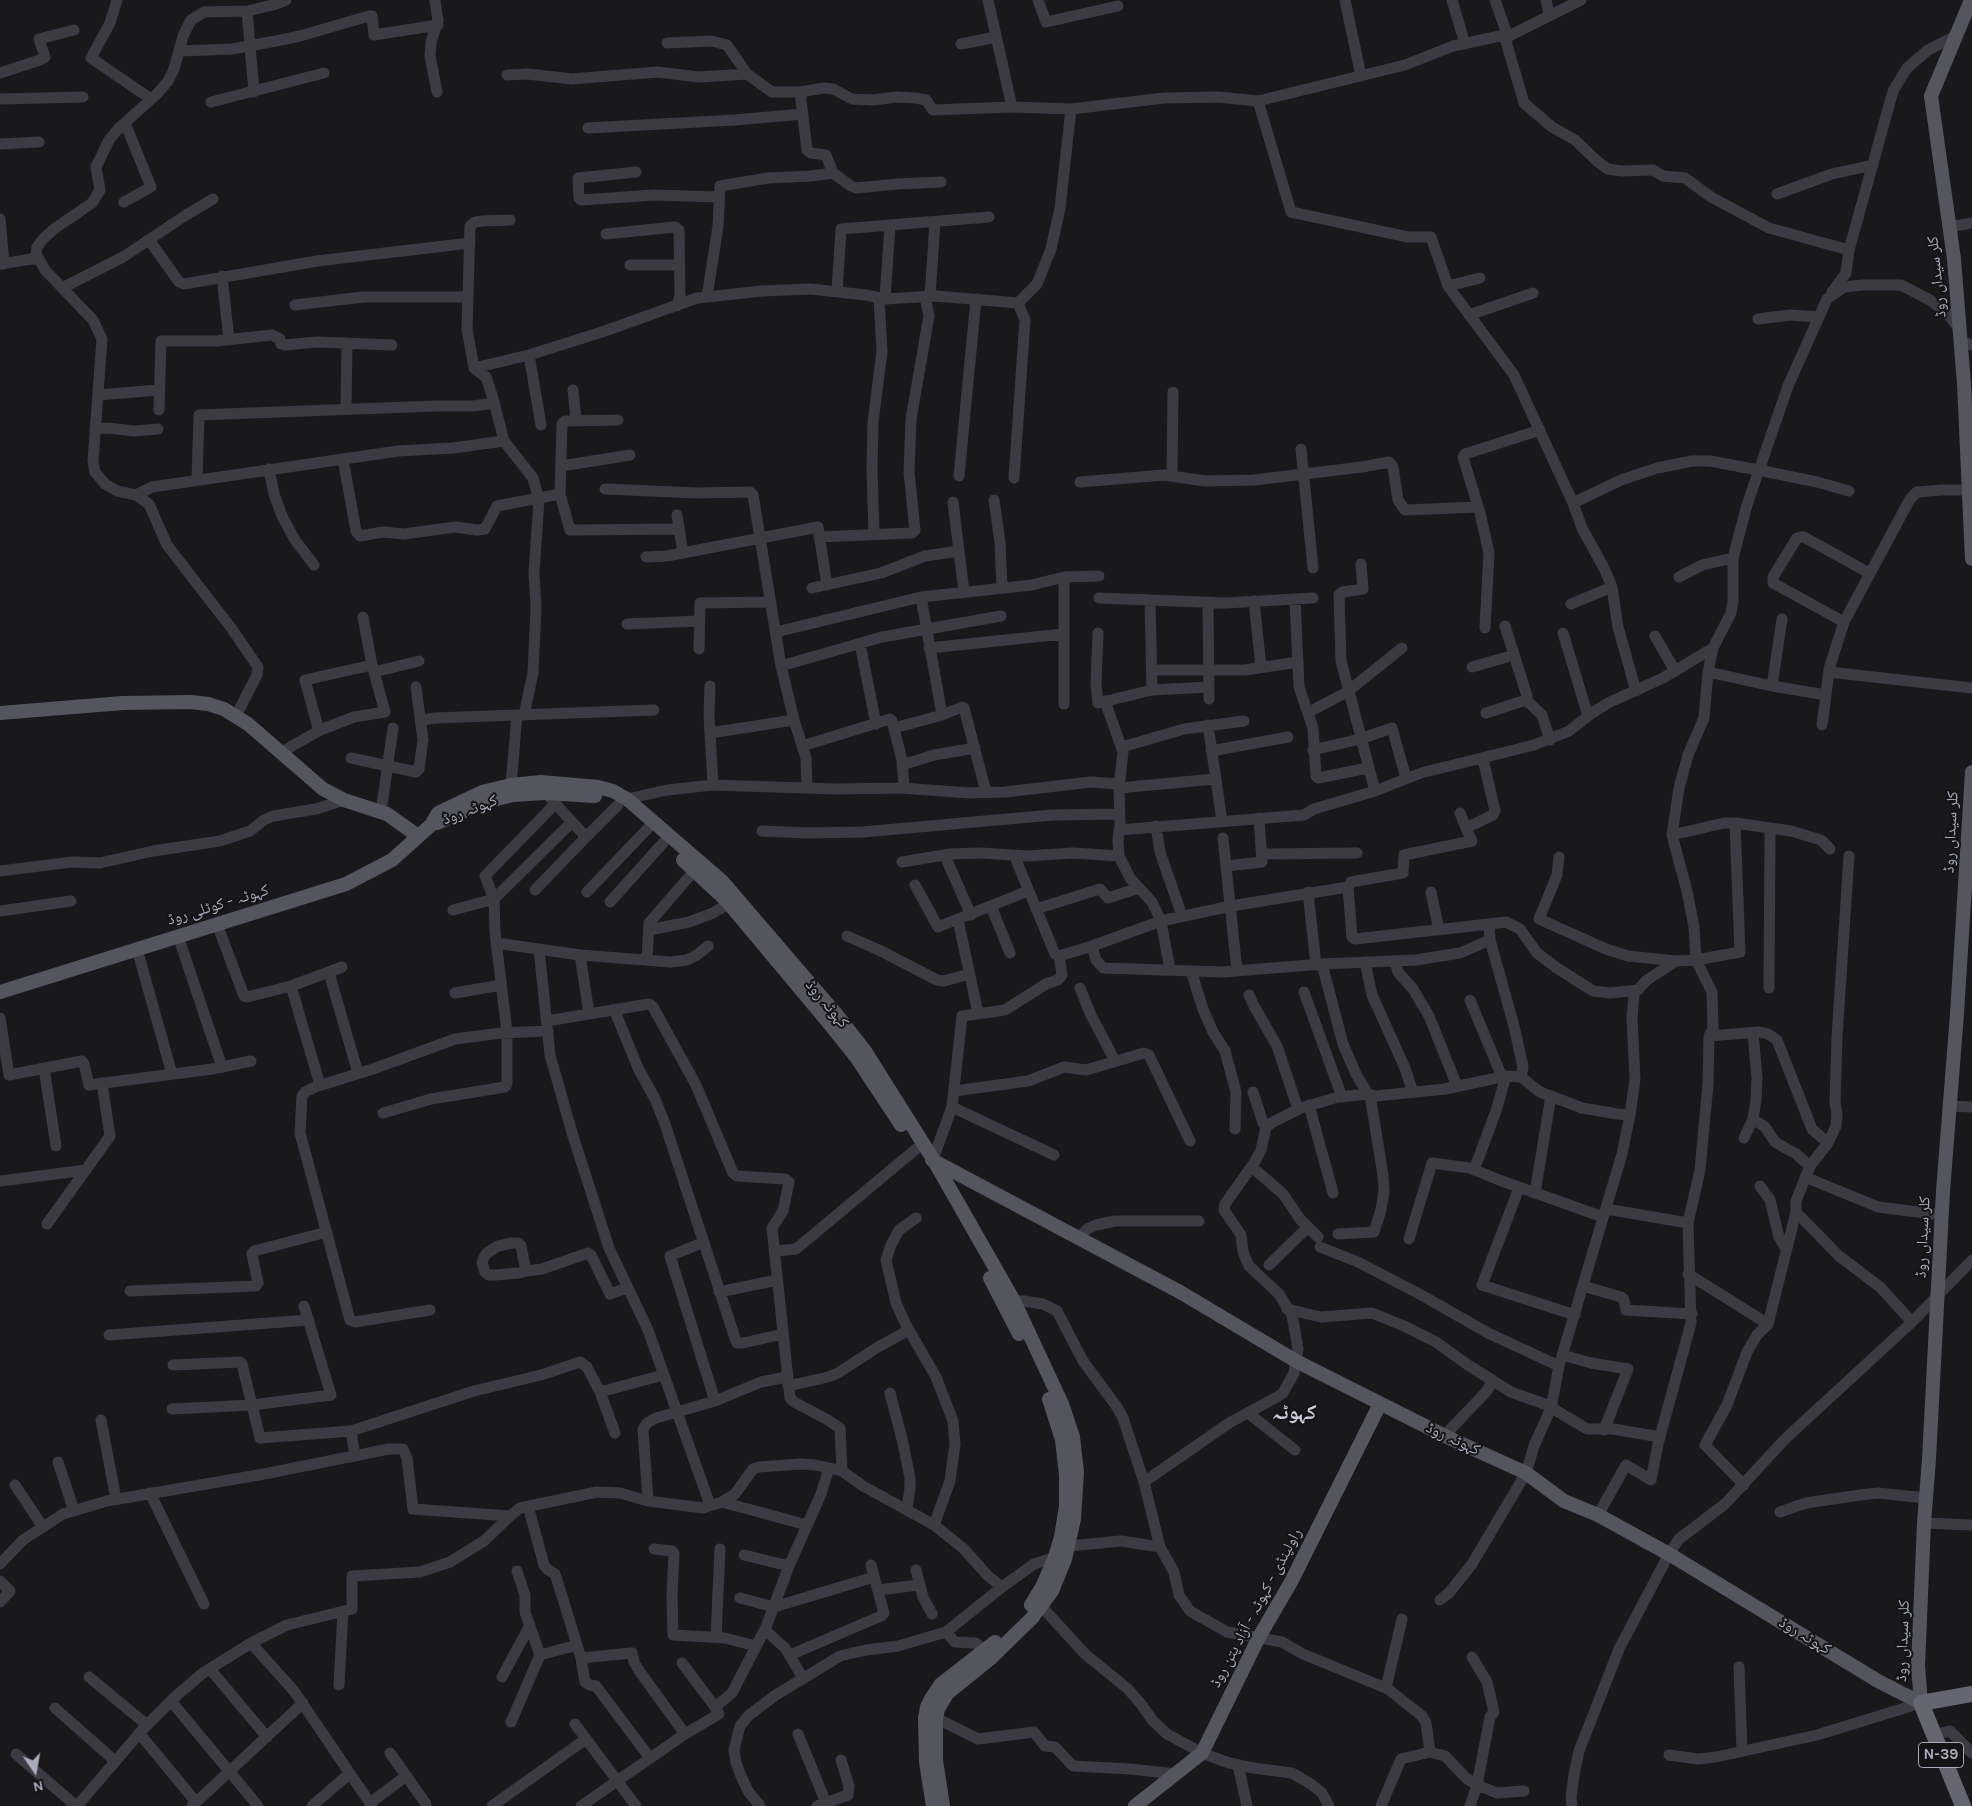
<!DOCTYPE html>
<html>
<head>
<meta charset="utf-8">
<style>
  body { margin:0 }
  #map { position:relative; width:1972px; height:1806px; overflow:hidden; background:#19191c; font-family:Karla,sans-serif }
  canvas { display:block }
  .north { position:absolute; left:10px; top:1746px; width:50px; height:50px; -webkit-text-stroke:4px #141417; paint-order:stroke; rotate:168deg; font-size:14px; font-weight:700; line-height:20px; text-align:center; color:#aaacbc }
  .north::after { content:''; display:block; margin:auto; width:18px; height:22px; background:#aaacbc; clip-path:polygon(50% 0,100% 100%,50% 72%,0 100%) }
</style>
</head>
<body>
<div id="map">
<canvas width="1972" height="1806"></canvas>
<div class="north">N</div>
</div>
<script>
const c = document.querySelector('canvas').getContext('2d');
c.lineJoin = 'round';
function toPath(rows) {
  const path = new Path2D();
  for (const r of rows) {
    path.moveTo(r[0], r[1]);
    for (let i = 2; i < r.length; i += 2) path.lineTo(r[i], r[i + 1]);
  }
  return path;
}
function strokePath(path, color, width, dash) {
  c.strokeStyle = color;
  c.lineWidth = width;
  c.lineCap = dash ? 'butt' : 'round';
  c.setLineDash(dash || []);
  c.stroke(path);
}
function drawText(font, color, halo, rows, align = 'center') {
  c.font = font + ' Karla,"Noto Naskh Arabic",sans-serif';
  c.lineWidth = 4;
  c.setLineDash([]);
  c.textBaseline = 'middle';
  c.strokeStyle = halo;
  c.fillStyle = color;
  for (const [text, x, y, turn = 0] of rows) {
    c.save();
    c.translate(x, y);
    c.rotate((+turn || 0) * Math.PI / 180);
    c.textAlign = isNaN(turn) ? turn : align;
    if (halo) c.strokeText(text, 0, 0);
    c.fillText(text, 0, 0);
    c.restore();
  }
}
const minor = toPath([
  [117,0,110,23,91,58,151,99],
  [435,0,438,21,431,42,430,56,437,92],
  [988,0,1012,107],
  [1038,0,1046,22,1118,6],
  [1345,0,1361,76],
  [1452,0,1465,44],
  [1495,0,1508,37],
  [1546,0,1549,15],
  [247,11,254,92],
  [1505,38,1581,0],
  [667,43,712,41,727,45,747,74,772,92,800,92,824,88,833,89,852,99,874,100,896,97,916,98,926,100,933,110,1012,107,1071,109],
  [961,44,996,37],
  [180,51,232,49,276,41,300,36,369,16,372,16,374,35,438,25],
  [0,73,40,60,45,57,39,39,74,30],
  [507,75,528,74,572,79,657,72,699,77,747,74],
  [800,92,807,150,811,153,826,155,833,173,851,186,856,188,898,184,941,182],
  [0,99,83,97],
  [1258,101,1291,212,1408,237,1431,237,1448,286,1514,375,1573,503,1582,528,1605,570,1612,587,1618,627,1636,691],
  [211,102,324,73],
  [588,128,735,120,803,114],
  [0,144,39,142],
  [636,172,578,178,579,198,581,200,654,195,719,197],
  [1777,194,1832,174,1873,165],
  [124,202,151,187,125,123],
  [0,219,4,264],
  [510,220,483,221,475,222,470,226,467,329,474,368,486,377,493,398,504,441,533,478,539,500,534,573,536,607,533,673,524,715],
  [1950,227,1972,223],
  [606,234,675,227,679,230,680,295,677,306],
  [149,240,179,282,184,284,317,261,470,243],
  [0,264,38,258],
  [630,265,679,265],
  [222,276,229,340],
  [1448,286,1480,278],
  [62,288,123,257,186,215,213,199],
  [837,292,841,229,989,217],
  [1832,292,1846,273,1849,250,1893,91,1907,68,1928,50,1956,36],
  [930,296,935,222],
  [707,297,718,226,720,186,768,178,811,176,833,173],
  [885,299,890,225],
  [295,305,363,297,467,297],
  [1469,315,1533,293],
  [1758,319,1790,315,1819,317],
  [1961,341,1972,345],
  [529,355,541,425],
  [474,368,529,355,602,332,697,298,707,297,762,291,810,289,866,295,885,299,936,296,1018,303,1037,284,1051,249,1060,208,1071,109,1164,98,1218,97,1258,101,1405,65,1453,46,1500,36,1505,38,1524,103,1552,127,1575,140,1598,162,1608,169,1621,171,1653,170,1663,176,1685,178,1711,197,1769,228,1849,250],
  [573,390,576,420],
  [98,395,159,390],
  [346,409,347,343],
  [159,410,161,341,216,341,272,335,280,339,281,344,285,345,317,342,392,345],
  [95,429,107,428,135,431,158,429],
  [1301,449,1313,568],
  [343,459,356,531,360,536,383,532,404,534,455,527,477,530,485,529,497,506,560,494,562,424,565,421,618,420],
  [561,466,630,455],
  [269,469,274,494,282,516,295,540,314,565],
  [959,476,976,299],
  [1172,476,1173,392],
  [1014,478,1025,320,1018,303],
  [197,480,199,415,435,406,473,406,494,403],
  [1080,482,1164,475,1205,481,1254,480,1362,467,1389,462,1393,467,1398,500,1405,510,1478,507],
  [605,489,697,493,750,492,753,495,781,666,794,720,806,758,807,788],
  [560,494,570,530,679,529],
  [136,495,152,487,398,451,453,448,504,441],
  [994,500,1000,542,1002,588],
  [953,502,964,592],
  [1573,503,1621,480,1657,468,1692,461,1710,461,1758,470,1817,482,1849,491],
  [677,515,683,553],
  [874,534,872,469,873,422,882,351,879,298],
  [819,537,912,533,915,530,909,472,911,419,929,316,925,297],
  [646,557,667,556,818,527,827,585],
  [1361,564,1363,589,1342,592,1339,595,1341,661,1375,791],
  [1679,577,1702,565,1733,558],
  [812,588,881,573,925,556,959,551],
  [921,597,942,715],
  [1099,598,1226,603,1313,598],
  [1150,600,1152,690],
  [1295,600,1299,687,1313,728,1316,776,1318,778,1368,768],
  [1254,601,1261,667],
  [1208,602,1209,699],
  [1571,604,1612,587],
  [1844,622,1773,583,1773,577,1797,538,1801,537,1804,537,1869,573],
  [627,624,699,621],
  [1485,628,1489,553,1480,513,1463,457,1465,454,1540,430],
  [776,632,921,597,1032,585,1064,577,1099,576],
  [1098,633,1096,684,1098,703,1152,690,1209,687],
  [1563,633,1588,716],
  [1655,636,1675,671],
  [860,644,876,724],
  [929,648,1063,634],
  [699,649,700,603,771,602],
  [781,666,882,637,1001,616],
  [1472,667,1514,655],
  [1152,670,1245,670,1298,662],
  [374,672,419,661],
  [1708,672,1772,686,1826,695,1829,669,1844,622,1910,499,1917,492,1942,490,1968,490],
  [1829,672,1972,688],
  [710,686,709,715,713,785],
  [1772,686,1782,619],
  [1526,700,1542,715,1550,740],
  [1105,701,1123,752,1119,788,1120,825,1118,841,1119,856,1130,878,1152,902,1161,921,1170,970],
  [1064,704,1064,577],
  [1309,712,1347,692,1402,648],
  [1486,713,1526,700,1527,696,1505,626],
  [236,716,257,675,258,667,232,629,167,545,149,504,136,495,117,491,105,484,95,472,93,461,102,339,93,320,45,270,36,254,37,247,43,239,54,229,92,203,100,190,96,167,109,140,119,128,158,93,168,81,174,69,183,36,191,20,204,12,247,11,273,5,286,0],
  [422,720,435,718,654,710],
  [1208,725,1222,821],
  [1822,725,1826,695],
  [894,728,942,715,962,707,964,708,986,792],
  [319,731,305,680,372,665],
  [710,733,794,720],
  [802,746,890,719,892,721,902,760,904,788],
  [1122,747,1184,729,1244,721],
  [1313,750,1360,739,1392,728,1406,778],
  [1211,751,1288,737],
  [280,753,320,730,354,717,385,712,372,665,363,617],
  [351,758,416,772,419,769,423,740,416,687],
  [902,765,934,755,975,748],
  [511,785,517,715],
  [1119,788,1215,779],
  [551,799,586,837,618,805],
  [627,799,667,790,713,785,836,789,901,788,969,793,1005,792,1091,782,1119,784],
  [381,812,393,728],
  [1460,813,1466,828],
  [1735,823,1740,952,1696,960,1712,992,1713,1029,1709,1036,1759,1032,1768,1034,1777,1040,1812,1129,1828,1143,1810,1166,1796,1201,1796,1212,1839,1256,1880,1287,1912,1322],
  [1156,826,1160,852,1182,916],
  [1119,830,1304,815,1314,809,1375,791,1421,773,1534,745,1569,731,1592,713,1610,702,1663,678,1713,648],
  [762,831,807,833,863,832,1052,815,1119,814],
  [1672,835,1724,823,1735,823,1791,831,1821,840,1830,849],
  [1223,838,1237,971],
  [1262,854,1357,853],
  [1014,855,1055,954,1059,956,1092,946,1161,921,1231,906,1348,887,1351,882,1403,873,1404,855,1472,841,1466,828,1493,815,1495,811,1483,759],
  [945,856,971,915],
  [1559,857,1557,875,1539,919,1606,949,1628,956,1676,961],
  [902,862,950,854,981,853,1027,856,1073,853,1119,856],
  [1227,866,1262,862,1259,818],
  [0,871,72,862,100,863,153,851,220,841,250,831,264,820,273,816,316,809,344,800],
  [915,885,938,927,1028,891],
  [1348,887,1352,937,1355,939,1489,924],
  [535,890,586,837],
  [587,892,653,823],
  [1308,892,1316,965],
  [1431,892,1439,930],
  [610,902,663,843],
  [991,906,1010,953],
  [1036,909,1100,889,1108,898,1139,888],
  [453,910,494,899,485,876,555,804],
  [0,911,71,901],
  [958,920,978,1013],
  [217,924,244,996,247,997,291,986,342,967],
  [649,930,689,922,713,913,734,900],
  [178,936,222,1067],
  [847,936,881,951,937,980,944,981,969,974],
  [496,943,580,955,671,962,687,960,697,955,708,946],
  [1092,946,1096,960,1103,968,1223,972,1322,964,1416,960,1460,953,1490,940],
  [137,949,172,1074],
  [539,949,550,1055,573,1136,609,1248,648,1330,710,1505],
  [580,955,589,1013],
  [647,960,649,923,695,870],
  [1395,961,1398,972,1413,989,1429,1016,1457,1086],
  [1365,962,1372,995,1405,1068,1413,1092],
  [1322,964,1343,1044,1356,1074,1368,1094],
  [1191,971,1203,1009,1213,1032,1225,1051,1236,1092,1235,1129],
  [329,973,358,1073],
  [291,986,320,1085],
  [1080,988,1090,1013,1115,1061],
  [1769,988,1770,828],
  [1304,992,1342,1097],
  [455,993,501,985],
  [1249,995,1254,1006,1277,1046,1298,1109],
  [1470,1000,1502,1077],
  [614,1009,638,1068,655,1099,665,1124,735,1338,737,1343,743,1343,783,1334],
  [0,1018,9,1075,82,1061,84,1064,89,1085,212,1069,251,1061],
  [547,1021,649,1004,653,1007,696,1085,733,1173,737,1176,785,1179,789,1182,783,1211,772,1228,790,1398,794,1402,828,1420,840,1428,842,1471],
  [44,1068,56,1146],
  [1521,1077,1523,1067,1514,1026,1490,940,1489,924,1506,922,1520,929,1537,953,1557,968,1593,991,1610,993,1638,990],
  [954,1091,1028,1081,1064,1067,1086,1070,1144,1053,1149,1055,1190,1141],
  [1253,1092,1263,1123,1266,1127],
  [1309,1105,1333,1193],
  [1950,1106,1972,1107],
  [952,1107,1054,1155],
  [383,1113,431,1099,505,1087,507,1084,507,1032,495,932,494,899,572,822],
  [1753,1119,1765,1127,1775,1142,1796,1154,1810,1166],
  [1744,1138,1753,1119,1756,1100,1757,1078,1753,1033],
  [1828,1143,1836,1126,1837,1114,1835,1103,1837,1037,1849,856],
  [933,1159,952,1107,962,1016,1005,1010,1046,984,1058,980,1062,975,1059,956],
  [1252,1167,1283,1194,1300,1219,1318,1237],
  [1474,1170,1496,1111,1506,1076],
  [1805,1177,1878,1207,1942,1215],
  [0,1181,86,1170],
  [1760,1186,1770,1200,1779,1237,1786,1249],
  [1519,1188,1482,1285,1575,1315],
  [1535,1193,1551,1096],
  [1606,1209,1688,1223],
  [916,1218,899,1230,891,1245,886,1260,896,1303,906,1325,936,1377,953,1421,955,1444,950,1481,934,1525],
  [47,1224,110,1136,102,1083],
  [1338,1234,1374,1232,1381,1210,1384,1191,1383,1175,1370,1095],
  [1079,1239,1087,1229,1096,1225,1115,1221,1199,1221],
  [1409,1239,1432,1163,1470,1168,1499,1180,1603,1217],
  [704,1242,670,1256,715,1401],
  [1320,1247,1358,1262,1425,1297,1488,1333,1559,1366],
  [775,1251,796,1249,916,1149],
  [1269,1265,1308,1227],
  [526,1271,521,1246,518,1243,512,1243,498,1246,487,1253,484,1257,482,1263,485,1272,489,1275,495,1275,519,1273,526,1271,542,1269,588,1253,591,1255,610,1294,627,1288],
  [1688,1274,1768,1324],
  [1583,1286,1621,1297,1624,1300,1626,1310,1692,1314],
  [130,1291,256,1286,258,1283,252,1254,254,1251,327,1232],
  [719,1292,777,1280],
  [1014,1301,1024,1301,1043,1304,1057,1311,1083,1361,1117,1407,1123,1418,1144,1482,1160,1547,1121,1541,1069,1546],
  [1287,1309,1321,1317,1372,1313,1404,1326,1436,1342,1468,1365,1511,1392,1547,1405,1587,1429,1613,1429,1660,1437],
  [430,1310,355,1322,350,1320,300,1133,302,1096,305,1092,315,1087,373,1069,455,1039,501,1033,548,1031],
  [109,1335,309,1320],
  [1563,1355,1591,1363,1628,1369,1604,1430],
  [173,1365,240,1362,242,1364,260,1438,351,1431,355,1456],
  [788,1386,828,1377,838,1373,878,1347,909,1330],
  [600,1392,663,1375],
  [890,1393,903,1443,910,1478,910,1488,907,1509],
  [172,1409,252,1405,331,1395,304,1306],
  [1248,1413,1295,1450],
  [101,1420,116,1499],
  [351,1431,474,1391,541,1375,580,1362,587,1367,600,1392,615,1433],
  [1444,1436,1486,1392,1493,1381],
  [58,1462,74,1511],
  [1144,1482,1229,1423,1277,1397,1283,1393,1294,1373,1298,1349,1292,1315,1279,1294,1249,1266,1243,1252,1241,1235,1224,1210,1225,1204,1254,1163,1261,1150,1266,1127,1273,1122,1301,1108,1338,1097,1368,1094,1376,1096,1445,1089,1506,1076,1521,1077,1540,1092,1582,1108,1617,1114,1630,1115],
  [15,1485,43,1527],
  [1744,1485,1705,1445,1727,1405,1747,1352,1757,1335,1768,1324,1796,1212],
  [150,1493,204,1604],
  [648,1501,643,1429,647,1423,656,1418,715,1401,761,1382,787,1377],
  [722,1502,807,1525],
  [528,1506,544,1565,547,1569,555,1574,557,1580,581,1658,585,1682,590,1685,596,1686,650,1758],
  [1780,1512,1806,1503,1860,1495,1878,1493,1926,1498],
  [1598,1515,1626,1465,1651,1480,1658,1444,1691,1323,1688,1223,1700,1170,1708,1084,1709,1036],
  [1924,1523,1972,1525],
  [1160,1547,1174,1572,1179,1595,1190,1611,1227,1632,1282,1642,1303,1654,1388,1689,1422,1716,1426,1723,1430,1752],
  [654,1549,672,1551,674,1553,672,1594,673,1635,725,1638,756,1646],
  [744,1555,789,1566],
  [0,1564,23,1540,63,1514,107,1501,264,1474,389,1449,403,1449,407,1458,413,1509,510,1516,520,1508,597,1492,620,1493,648,1501,703,1508,722,1502,735,1494,753,1469,759,1467,800,1464,816,1465,842,1471,863,1486,934,1525,964,1549,988,1576,1002,1587,1034,1564,1055,1557],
  [916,1570,923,1597,932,1614],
  [517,1571,525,1595,525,1612,540,1655],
  [0,1581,10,1591,0,1602],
  [878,1590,919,1585],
  [740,1598,774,1607,874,1577],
  [1440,1600,1449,1593,1472,1564,1526,1473,1534,1446,1551,1408,1559,1366,1622,1154,1630,1115,1635,1079,1632,1018,1634,994,1647,980,1676,961,1696,960,1694,927,1687,891,1672,835,1679,788,1688,755,1704,718,1708,672,1713,648,1731,613,1733,601,1733,558,1747,505,1788,386,1827,299,1844,287,1862,285,1901,285,1930,300,1947,313,1960,330],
  [1042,1607,1085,1654,1128,1689,1141,1704,1153,1721,1167,1734,1202,1753,1229,1763,1253,1768,1292,1773,1311,1784,1322,1793,1329,1806],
  [765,1630,785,1648,803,1678],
  [946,1632,955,1642,976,1643,984,1651],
  [716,1637,720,1549],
  [251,1643,294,1691,372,1806],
  [790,1655,881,1616,884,1613,871,1565],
  [581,1658,632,1653,634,1662,640,1672,685,1734],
  [682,1663,715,1707],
  [1739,1667,1742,1751],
  [210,1669,267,1737],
  [89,1677,147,1725],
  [502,1677,530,1625],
  [339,1685,343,1611],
  [1386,1688,1402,1619],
  [171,1701,258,1806],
  [55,1708,115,1761],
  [936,1718,978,1739,1034,1732,1045,1746,1055,1747,1073,1766,1130,1769,1176,1774],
  [511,1722,540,1655,577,1645],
  [575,1724,636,1806],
  [139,1733,196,1802],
  [798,1734,826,1803],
  [1933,1735,1950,1731,1972,1753],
  [390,1753,426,1804],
  [16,1754,76,1806],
  [1669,1755,1698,1759,1716,1757,1817,1735,1921,1703],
  [1238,1765,1247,1806],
  [370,1803,406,1776],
  [77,1806,144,1728,176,1696,203,1673,251,1643,287,1625,352,1609,352,1576,420,1572,450,1562,484,1541,510,1516],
  [192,1806,303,1703],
  [312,1806,349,1774],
  [492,1806,586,1739],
  [581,1806,685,1734,719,1714,715,1707,732,1693,766,1627,789,1566,821,1494,829,1468],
  [760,1806,748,1791,741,1776,736,1763,734,1750,740,1726,749,1715,776,1695,840,1656,866,1650,898,1646,946,1632,1002,1587],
  [817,1806,848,1795,849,1786,841,1760],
  [1381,1806,1401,1759,1430,1752,1445,1756,1466,1778,1477,1785,1497,1793,1524,1791],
  [1470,1806,1477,1785,1490,1717,1494,1712,1487,1682,1472,1657],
  [1572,1806,1571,1797,1574,1775,1579,1751,1619,1649,1669,1554,1679,1539,1725,1504,1785,1439,1912,1322,1972,1260]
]);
const major = toPath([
  [1971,0,1931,96,1954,259,1964,384,1972,559],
  [0,713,123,703,191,702,208,704,224,709,248,724,323,789,344,800,387,814,418,836],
  [437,823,485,802,513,795,544,793,595,796],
  [683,860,726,900,828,1022,856,1057,901,1125],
  [0,992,346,884,392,860,431,825,438,813,482,792,511,785,541,782,598,787,613,791,627,799,722,881,837,1015,865,1051,933,1159,1014,1301,1062,1404,1073,1437,1077,1472,1074,1519,1065,1559,1052,1591,1032,1618,991,1658,954,1688,947,1694,938,1709,936,1718,936,1760,943,1806],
  [932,1160,1180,1292,1296,1361,1447,1437,1526,1473,1564,1501,1598,1515,1669,1554,1878,1681,1921,1703],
  [990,1278,1019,1334],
  [1031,1605,1042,1587,1055,1557,1061,1537,1066,1506,1066,1475,1062,1440,1049,1399],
  [1921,1703,1918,1666,1924,1523,1929,1459,1943,1191,1957,1014,1972,772],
  [933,1806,926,1762,925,1718,927,1707,931,1699,941,1684,995,1642],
  [1135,1806,1202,1753,1259,1637,1291,1582,1380,1404]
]);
const highway = toPath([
  [1963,1806,1921,1703,1972,1694]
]);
const shields = [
  [1941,1755,45]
];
const shieldNames = [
  ["N-39",1941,1755]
];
const streetNames = [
  ["کلر سیداں روڈ",1937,277,-96],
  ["کہوٹہ روڈ",470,810,-21],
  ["کلر سیداں روڈ",1951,832,-87],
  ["کہوٹہ - کوٹلی روڈ",218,905,-17],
  ["کہوٹہ روڈ",827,1004,50],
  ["کلر سیداں روڈ",1923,1237,-87],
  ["کہوٹہ روڈ",1453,1439,25],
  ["راولپنڈی - کہوٹہ - آزاد پتن روڈ",1256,1608,-62],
  ["کہوٹہ روڈ",1805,1636,31],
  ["کلر سیداں روڈ",1903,1641,-88]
];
const districtNames = [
  ["کہوٹہ",1294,1413]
];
strokePath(minor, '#3c3b43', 11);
strokePath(major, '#555560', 14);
strokePath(highway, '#656672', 16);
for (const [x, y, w] of shields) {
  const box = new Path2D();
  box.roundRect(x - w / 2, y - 12.5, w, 25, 4);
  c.fillStyle = '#141417';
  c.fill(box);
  strokePath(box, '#aaacbc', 1);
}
drawText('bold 15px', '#aaacbc', null, shieldNames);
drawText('16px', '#aaacbc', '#141417', streetNames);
drawText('bold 21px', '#cbccd8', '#141417', districtNames);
</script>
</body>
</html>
